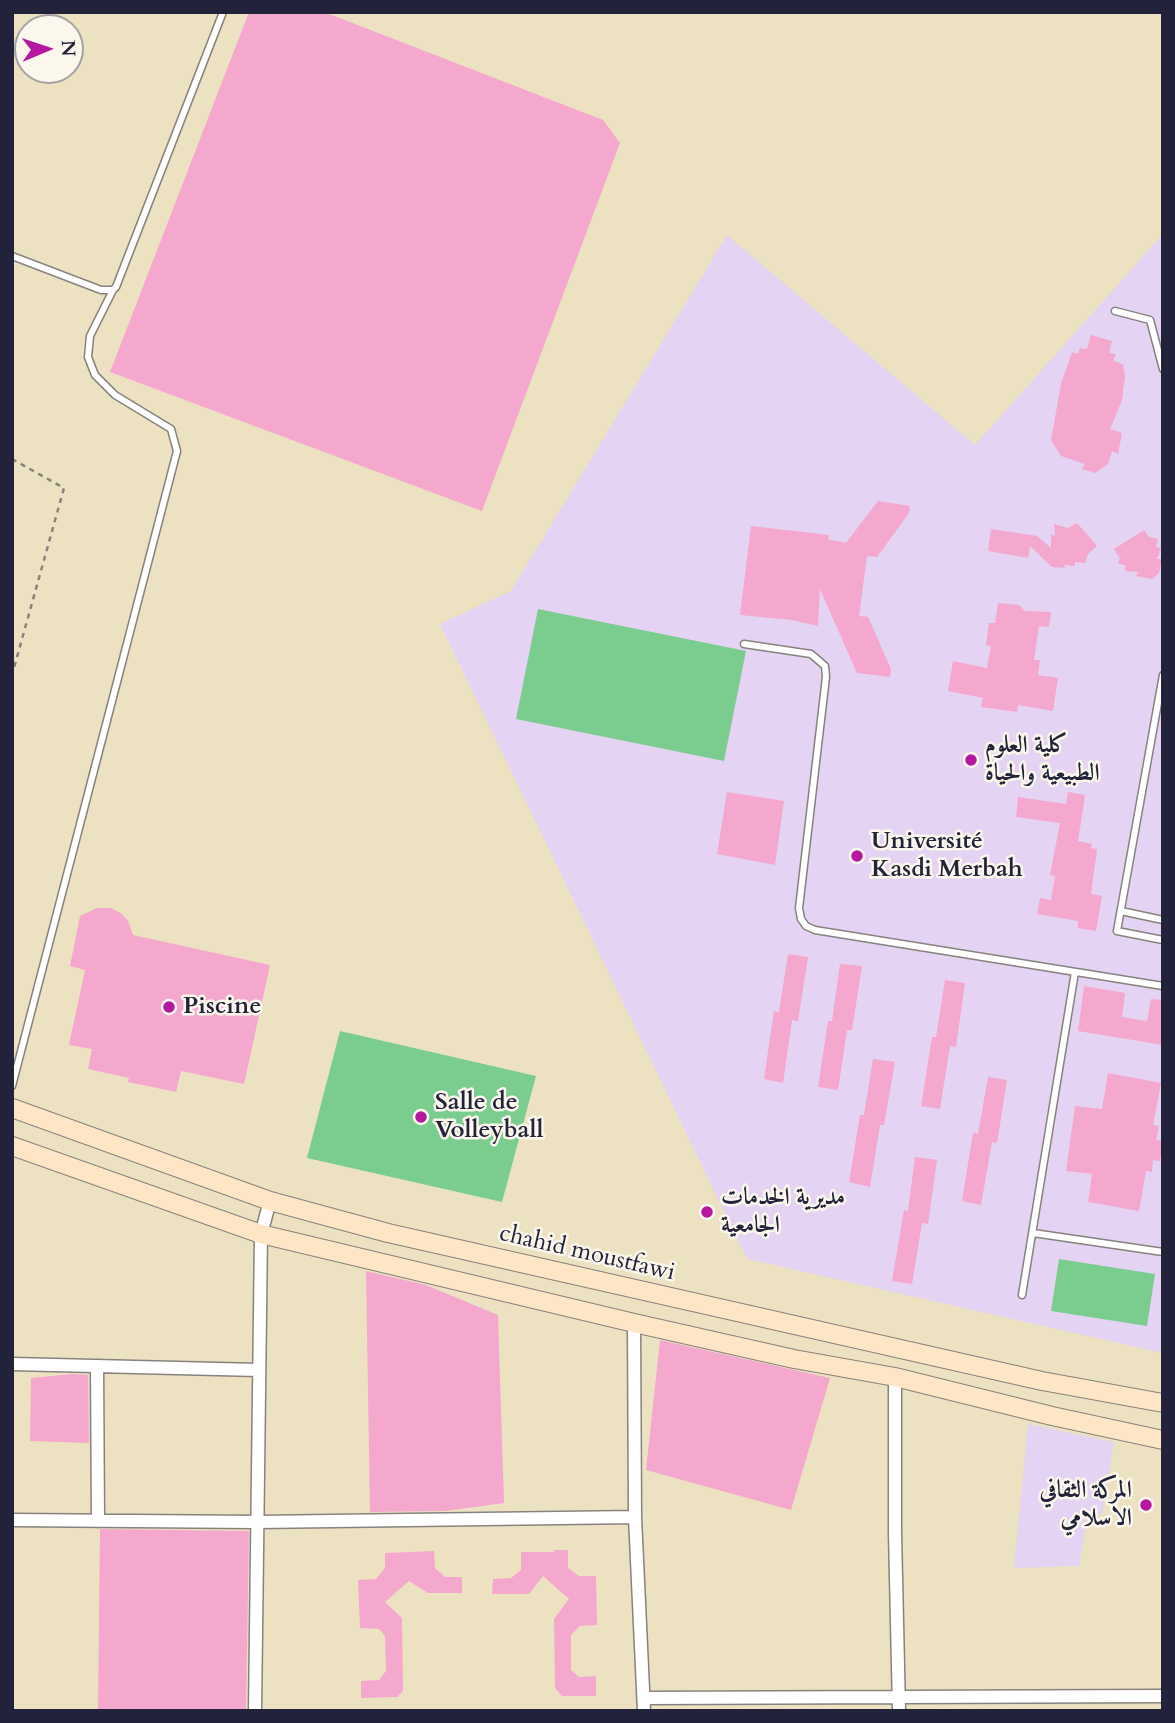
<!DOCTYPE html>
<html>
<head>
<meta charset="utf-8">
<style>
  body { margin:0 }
  #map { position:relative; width:1175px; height:1723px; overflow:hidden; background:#ece2c2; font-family:Cardo,serif }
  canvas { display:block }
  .frame { position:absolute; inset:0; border:14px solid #22223b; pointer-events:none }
  .north { position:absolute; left:14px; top:14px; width:70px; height:70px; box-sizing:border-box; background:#fbf7ec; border:2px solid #a4a2a5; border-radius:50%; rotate:88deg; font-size:19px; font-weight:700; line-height:28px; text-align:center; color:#22223b }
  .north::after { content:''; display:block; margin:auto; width:24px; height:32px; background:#b5179e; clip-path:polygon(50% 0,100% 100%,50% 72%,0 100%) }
</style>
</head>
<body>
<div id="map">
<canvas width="1175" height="1723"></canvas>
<div class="frame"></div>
<div class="north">N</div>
</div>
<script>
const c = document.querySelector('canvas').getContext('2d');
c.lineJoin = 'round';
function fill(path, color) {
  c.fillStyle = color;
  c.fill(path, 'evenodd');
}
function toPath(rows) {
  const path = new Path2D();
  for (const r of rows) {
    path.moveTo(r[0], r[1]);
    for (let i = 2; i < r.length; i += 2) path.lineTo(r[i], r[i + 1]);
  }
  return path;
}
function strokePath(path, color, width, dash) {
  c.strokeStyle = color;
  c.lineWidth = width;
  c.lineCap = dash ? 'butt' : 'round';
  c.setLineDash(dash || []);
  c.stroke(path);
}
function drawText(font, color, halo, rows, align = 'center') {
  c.font = font + ' Cardo,Amiri,serif';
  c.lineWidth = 5;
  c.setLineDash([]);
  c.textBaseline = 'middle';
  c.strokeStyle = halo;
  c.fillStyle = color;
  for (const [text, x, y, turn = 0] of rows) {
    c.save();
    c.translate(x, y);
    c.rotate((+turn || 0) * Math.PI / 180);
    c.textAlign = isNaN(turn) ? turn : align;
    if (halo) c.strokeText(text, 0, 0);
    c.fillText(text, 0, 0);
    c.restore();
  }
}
const built = toPath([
  [1163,234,1163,1353,747,1259,440,624,511,591,727,235,975,445],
  [1028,1424,1114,1442,1102,1515,1088,1513,1079,1566,1014,1568]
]);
const green = toPath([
  [538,609,746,651,724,761,516,719],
  [340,1031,536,1076,502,1202,307,1158],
  [1059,1259,1155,1274,1147,1326,1051,1311]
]);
const building = toPath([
  [249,12,324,12,603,120,620,143,482,511,110,372],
  [1091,335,1112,341,1109,353,1116,354,1113,361,1123,364,1125,376,1122,400,1110,429,1122,433,1118,454,1112,451,1108,464,1095,473,1082,469,1085,464,1061,456,1051,440,1061,384,1072,352,1078,354,1080,348,1087,349],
  [878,501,910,506,909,513,877,557,867,556,859,616,868,617,891,669,890,677,857,673,820,589,818,626,792,620,740,615,751,526,829,535,828,539,846,543],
  [1077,523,1097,546,1088,554,1085,563,1075,562,1075,566,1064,565,1065,568,1052,567,1030,546,1028,558,988,551,991,529,1037,536,1051,548,1051,534,1055,536,1054,524,1068,528],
  [1144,530,1149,537,1158,539,1156,547,1161,548,1157,559,1162,559,1159,573,1152,579,1136,576,1138,572,1125,571,1126,566,1118,563,1120,558,1114,549],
  [998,603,1019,605,1025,611,1051,612,1049,627,1039,626,1034,660,1040,660,1038,675,1058,678,1053,711,1018,705,1017,712,981,707,983,698,948,691,953,661,987,668,991,646,986,645,989,623,995,623],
  [727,792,784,801,775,865,717,854],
  [1068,792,1085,795,1078,841,1092,844,1091,848,1097,849,1091,894,1102,896,1096,931,1078,928,1078,921,1037,914,1040,898,1051,900,1055,876,1050,875,1060,823,1016,817,1018,797,1066,804],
  [97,908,111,908,122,914,128,921,133,935,270,965,244,1084,181,1071,176,1092,128,1082,129,1078,88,1069,92,1049,69,1045,85,970,70,966,80,916],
  [788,954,808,957,798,1021,792,1020,783,1083,764,1079,774,1011,779,1012],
  [840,964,862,966,852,1030,847,1030,838,1090,818,1087,828,1021,832,1021],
  [945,980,965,983,956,1047,950,1046,940,1109,921,1106,932,1037,936,1037],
  [1084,986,1125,993,1122,1017,1147,1021,1151,999,1163,1000,1163,1045,1078,1031],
  [873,1059,895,1062,884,1125,880,1125,870,1187,849,1182,860,1115,864,1115],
  [1108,1073,1161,1083,1153,1125,1159,1126,1156,1140,1163,1141,1160,1161,1153,1160,1152,1172,1146,1171,1139,1211,1088,1202,1092,1174,1066,1171,1075,1106,1102,1109],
  [988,1077,1007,1080,997,1143,992,1142,981,1205,962,1201,973,1133,978,1134],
  [915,1157,937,1160,928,1224,922,1223,912,1284,892,1281,904,1210,908,1211],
  [366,1271,426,1285,498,1315,504,1503,445,1511,370,1512],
  [660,1340,830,1378,791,1510,646,1470],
  [72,1374,88,1375,89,1443,30,1441,31,1378],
  [100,1529,249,1531,246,1711,98,1711],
  [554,1550,568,1550,568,1568,579,1576,596,1576,597,1625,580,1626,571,1635,571,1670,579,1677,596,1676,596,1696,562,1696,555,1688,554,1619,569,1599,543,1576,529,1594,492,1594,493,1579,511,1578,521,1570,521,1552,554,1552],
  [434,1551,435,1568,445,1577,462,1577,462,1593,428,1593,409,1581,385,1602,402,1618,403,1691,397,1697,361,1698,361,1681,379,1680,386,1671,385,1636,379,1629,360,1628,358,1580,376,1579,385,1568,385,1553]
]);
const path = toPath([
  [12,459,64,488,12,675]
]);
const service = toPath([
  [12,256,101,290,113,290,116,287,223,12],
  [1115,311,1150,320,1163,369],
  [744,644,811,654,825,666,826,677,799,908,801,919,806,926,815,930,1163,986],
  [1163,675,1117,931,1163,940],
  [1121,911,1163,920],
  [12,1086,177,451,171,429,115,395,95,375,88,357,90,336,113,290],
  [1033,1233,1163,1252],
  [1022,1295,1075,972]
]);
const minor = toPath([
  [634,1323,635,1517,644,1711],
  [12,1364,259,1370],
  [97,1366,98,1521],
  [895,1377,895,1533,899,1711],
  [12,1520,257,1522,635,1517],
  [644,1698,1163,1696],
  [255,1711,261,1234,270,1201]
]);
const secondary = toPath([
  [12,1108,270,1201,388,1233,1042,1381,1163,1403],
  [12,1146,261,1234,634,1323,794,1359,895,1377,1052,1416,1163,1440]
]);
const markers = [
  [971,760,7,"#b5179e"],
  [857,856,7,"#b5179e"],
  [169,1007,7,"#b5179e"],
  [421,1117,7,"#b5179e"],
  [707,1212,7,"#b5179e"],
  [1146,1505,7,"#b5179e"]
];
const poiNames = [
  ["كلية العلوم",985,746],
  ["الطبيعية والحياة",985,774],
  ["Université",871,842],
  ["Kasdi Merbah",871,870],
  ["Piscine",183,1007],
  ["Salle de",435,1103],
  ["Volleyball",435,1131],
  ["مديرية الخدمات",721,1198],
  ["الجامعية",721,1226],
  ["المركة الثقافي",1132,1491,"right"],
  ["الاسلامي",1132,1519,"right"]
];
const streetNames = [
  ["chahid moustfawi",587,1254,13]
];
fill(built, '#e4d3f2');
fill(green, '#7bcd8f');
fill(building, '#f4a8cd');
strokePath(service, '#87827e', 9);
strokePath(minor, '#87827e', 15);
strokePath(secondary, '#87827e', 20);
strokePath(path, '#87827e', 2.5, [5, 5]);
strokePath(service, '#fff', 6);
strokePath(minor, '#fff', 12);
strokePath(secondary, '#fde5c5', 18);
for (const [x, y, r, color] of markers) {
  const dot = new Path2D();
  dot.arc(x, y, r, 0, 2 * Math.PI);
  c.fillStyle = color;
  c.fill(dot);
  strokePath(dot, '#fbf7ec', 2.5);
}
drawText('bold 24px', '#22223b', '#fbf7ec', poiNames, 'left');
drawText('24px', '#22223b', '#fbf7ec', streetNames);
</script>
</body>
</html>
